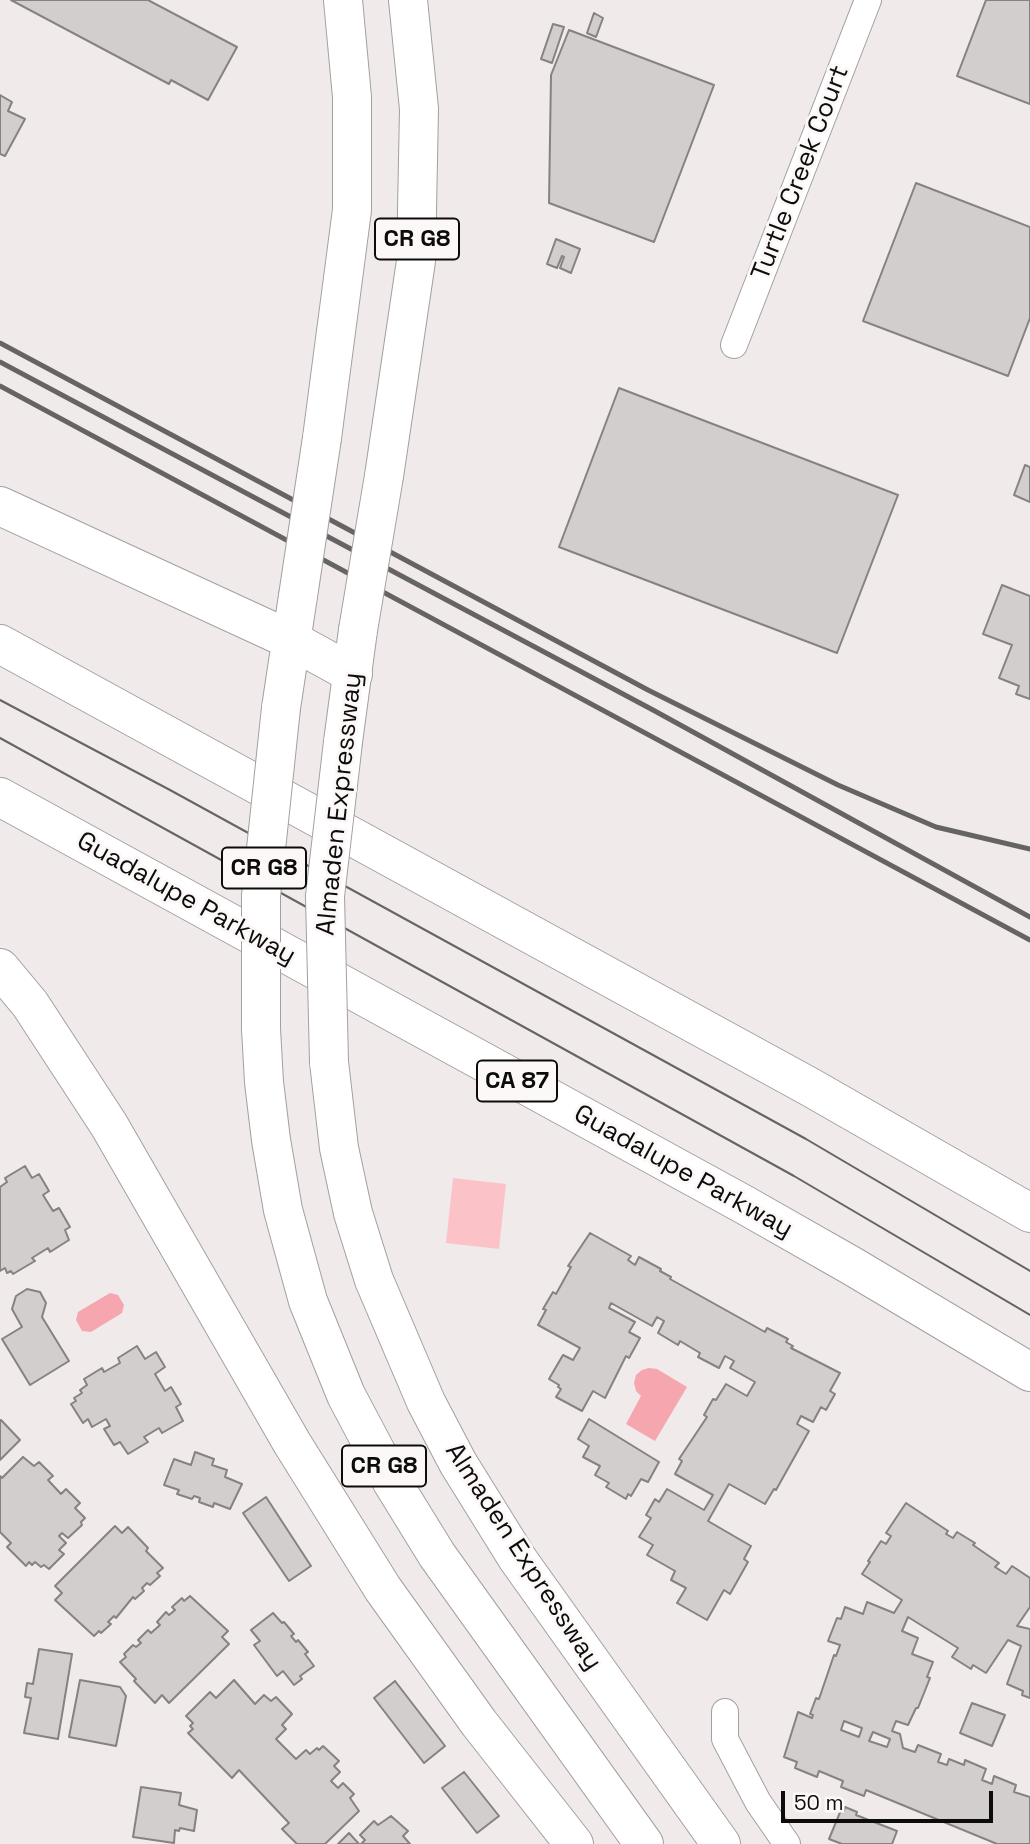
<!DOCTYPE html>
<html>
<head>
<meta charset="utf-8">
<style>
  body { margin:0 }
  #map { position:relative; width:1030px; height:1844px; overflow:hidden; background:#f0eaeb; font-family:"Space Grotesk",sans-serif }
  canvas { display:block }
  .scale { position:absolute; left:781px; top:1791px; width:212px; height:32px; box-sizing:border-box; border:4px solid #0d0b0b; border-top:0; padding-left:9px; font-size:21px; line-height:24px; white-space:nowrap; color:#0d0b0b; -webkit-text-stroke:5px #fdf8f8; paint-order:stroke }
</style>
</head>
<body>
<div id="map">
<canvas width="1030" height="1844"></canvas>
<div class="scale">50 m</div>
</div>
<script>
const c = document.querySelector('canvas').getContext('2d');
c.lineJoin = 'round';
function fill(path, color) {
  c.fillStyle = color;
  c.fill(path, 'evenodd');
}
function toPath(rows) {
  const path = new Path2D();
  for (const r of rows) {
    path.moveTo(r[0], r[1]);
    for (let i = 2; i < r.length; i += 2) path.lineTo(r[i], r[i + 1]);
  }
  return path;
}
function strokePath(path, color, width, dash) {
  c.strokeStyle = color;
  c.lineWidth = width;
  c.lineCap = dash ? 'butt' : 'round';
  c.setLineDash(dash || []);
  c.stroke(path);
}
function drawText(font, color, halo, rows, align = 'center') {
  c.font = font + ' "Space Grotesk",sans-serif';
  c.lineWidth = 6;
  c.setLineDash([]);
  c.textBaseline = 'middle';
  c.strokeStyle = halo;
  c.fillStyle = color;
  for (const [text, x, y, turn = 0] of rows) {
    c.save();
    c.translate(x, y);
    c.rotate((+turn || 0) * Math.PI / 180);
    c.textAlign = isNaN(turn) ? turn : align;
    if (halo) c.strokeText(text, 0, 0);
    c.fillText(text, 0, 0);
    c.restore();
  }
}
const green = toPath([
  [453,1178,506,1184,499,1249,446,1243]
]);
const water = toPath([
  [110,1293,118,1295,124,1305,122,1313,91,1332,82,1331,76,1320,78,1312],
  [649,1368,657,1369,687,1387,655,1441,626,1424,641,1396,636,1391,634,1383,636,1375,642,1370]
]);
const building = toPath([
  [11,0,148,0,237,47,208,100,171,80,169,84,11,0],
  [986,0,1030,0,1030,104,957,76,986,0],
  [594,13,603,18,596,37,587,33,594,13],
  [553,24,564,27,552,63,541,59,553,24],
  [569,30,714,85,654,242,549,203,551,75,569,30],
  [0,95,12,102,8,111,25,119,5,156,0,154,0,95],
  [916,183,1030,227,1030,318,1008,376,863,321,916,183],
  [556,239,580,249,571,273,560,268,564,257,562,256,557,268,547,264,556,239],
  [619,388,898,495,837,653,559,547,619,388],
  [1025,465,1030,467,1030,502,1014,495,1025,465],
  [1002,585,1030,596,1030,699,1016,694,1019,686,999,678,1012,645,983,634,1002,585],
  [25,1166,32,1178,39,1174,49,1191,43,1195,53,1211,59,1208,70,1227,65,1230,69,1240,50,1252,48,1248,32,1258,35,1261,13,1274,11,1271,7,1273,5,1268,0,1271,0,1187,7,1182,5,1178,25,1166],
  [590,1233,631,1256,628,1260,635,1265,639,1257,661,1269,660,1271,671,1277,670,1279,765,1332,767,1328,788,1339,786,1342,793,1346,791,1348,840,1373,830,1391,835,1394,826,1410,821,1407,813,1422,801,1416,797,1424,809,1431,776,1490,774,1489,765,1504,729,1484,708,1521,751,1546,744,1559,748,1562,730,1594,724,1590,707,1620,677,1603,686,1588,671,1580,675,1571,647,1555,653,1545,639,1537,651,1518,646,1515,655,1499,659,1502,667,1489,704,1510,713,1495,675,1474,682,1461,679,1459,707,1417,704,1415,713,1399,716,1400,726,1384,747,1396,755,1382,730,1368,734,1361,725,1356,719,1368,698,1357,700,1353,680,1341,678,1345,658,1333,664,1321,657,1317,652,1326,611,1303,609,1308,635,1322,629,1332,640,1338,629,1358,626,1356,605,1398,593,1391,582,1411,556,1397,561,1389,558,1387,559,1385,549,1379,563,1355,573,1360,580,1348,538,1325,546,1310,543,1309,553,1292,556,1294,571,1267,568,1266,590,1233],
  [27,1289,40,1292,46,1303,42,1317,69,1361,30,1385,2,1339,22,1327,12,1309,16,1296,27,1289],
  [137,1346,145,1359,156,1352,165,1367,155,1374,165,1391,171,1387,181,1404,176,1407,183,1421,162,1433,159,1428,144,1437,148,1442,128,1454,120,1442,114,1445,104,1429,110,1426,106,1419,92,1427,88,1419,83,1423,71,1404,76,1401,74,1398,82,1393,80,1390,87,1385,84,1379,102,1368,104,1372,120,1363,118,1358,137,1346],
  [589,1419,659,1462,648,1482,641,1479,631,1496,628,1494,626,1499,606,1487,609,1483,595,1475,600,1466,583,1457,589,1446,578,1439,589,1419],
  [1,1420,20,1440,0,1460,0,1421,1,1420],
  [195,1452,214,1459,212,1465,227,1470,225,1477,242,1484,230,1509,214,1503,213,1507,199,1502,200,1498,194,1496,192,1499,177,1494,179,1490,164,1485,174,1459,191,1465,195,1452],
  [23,1457,34,1466,39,1462,53,1476,48,1480,61,1494,66,1489,80,1503,75,1508,85,1518,81,1522,82,1525,68,1538,62,1533,59,1536,66,1543,59,1550,64,1554,49,1569,44,1565,41,1567,35,1562,32,1565,29,1562,26,1566,7,1547,11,1543,0,1532,0,1476,2,1478,23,1457],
  [266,1497,311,1566,289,1581,243,1513,266,1497],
  [906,1503,948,1531,946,1534,953,1538,957,1532,975,1543,973,1545,999,1563,995,1567,1006,1574,1012,1566,1030,1578,1030,1607,1017,1626,1030,1629,1030,1698,1022,1695,1023,1691,1007,1684,1021,1646,1008,1640,986,1673,973,1665,971,1669,952,1657,958,1648,908,1617,902,1631,918,1638,912,1654,933,1662,927,1677,930,1678,918,1708,916,1708,908,1725,896,1721,892,1731,900,1734,903,1748,915,1752,918,1745,941,1754,938,1762,947,1765,949,1759,964,1765,965,1760,986,1769,982,1780,992,1784,994,1776,1016,1785,1014,1792,1030,1797,1030,1844,997,1844,866,1790,864,1796,841,1787,843,1781,819,1771,817,1777,795,1768,797,1762,784,1757,798,1712,812,1718,813,1715,810,1714,816,1698,819,1699,834,1655,836,1656,840,1645,828,1641,837,1618,841,1619,845,1607,863,1614,867,1602,894,1613,902,1600,862,1574,870,1562,868,1561,881,1541,886,1544,891,1536,886,1533,906,1503],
  [844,1721,862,1728,859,1737,841,1730,844,1721],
  [873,1732,890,1739,887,1747,869,1741,873,1732],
  [115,1526,122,1533,128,1527,148,1548,146,1551,163,1568,157,1573,160,1576,150,1585,147,1583,142,1588,144,1591,135,1599,133,1597,116,1618,114,1616,108,1622,111,1624,101,1633,99,1631,94,1636,55,1600,62,1593,55,1586,115,1526],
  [190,1596,228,1631,222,1637,229,1644,169,1703,162,1695,155,1703,134,1681,136,1679,120,1662,126,1657,124,1654,133,1645,136,1647,141,1643,138,1640,148,1630,151,1633,160,1625,157,1622,166,1612,169,1615,175,1610,172,1607,182,1598,184,1601,190,1596],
  [273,1613,282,1623,284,1622,294,1634,291,1636,296,1642,298,1640,308,1652,305,1654,314,1666,300,1676,302,1679,294,1685,283,1671,277,1676,254,1645,260,1641,251,1630,273,1613],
  [39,1649,72,1654,58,1739,24,1733,31,1698,25,1697,27,1683,33,1684,39,1649],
  [80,1680,120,1687,126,1696,116,1746,69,1737,80,1680],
  [234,1680,255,1704,264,1695,271,1701,276,1697,292,1714,282,1725,286,1729,276,1739,296,1759,306,1750,310,1754,317,1748,319,1750,323,1746,339,1761,334,1766,340,1772,331,1781,338,1788,343,1783,354,1794,350,1798,359,1811,325,1844,297,1844,282,1829,289,1823,239,1770,232,1778,188,1733,193,1729,190,1726,193,1723,186,1716,210,1692,216,1698,234,1680],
  [395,1681,445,1746,424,1763,374,1698,395,1681],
  [972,1703,1005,1715,992,1746,960,1733,972,1703],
  [464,1772,499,1816,477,1833,442,1788,464,1772],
  [141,1787,181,1793,179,1805,197,1810,194,1831,180,1828,179,1831,175,1830,174,1843,133,1837,141,1787],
  [845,1807,857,1812,856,1815,897,1831,892,1844,842,1844,829,1839,841,1810,844,1811,845,1807],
  [391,1816,408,1831,403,1836,410,1844,361,1844,365,1840,360,1835,374,1821,378,1825,391,1816],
  [349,1833,359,1844,338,1844,349,1833]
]);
const street = toPath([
  [734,345,868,0],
  [725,1712,725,1739,758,1802,787,1844]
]);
const primary = toPath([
  [322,438,352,210,352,97,343,0],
  [384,476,416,261,419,109,408,0],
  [281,708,298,596],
  [343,742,358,630],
  [261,1029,264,1082,271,1140,283,1210,308,1301,346,1395,392,1482,437,1555,644,1844],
  [329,1062,339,1148,353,1213,374,1280,426,1402,458,1463,517,1558,721,1844]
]);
const highway = toPath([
  [0,506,291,640,353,674],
  [0,644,810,1087,1030,1213],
  [0,797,743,1204,852,1266,1030,1372],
  [0,968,30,1004,109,1125,292,1443,383,1589,479,1723,574,1844]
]);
const tram = toPath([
  [0,700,170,790,806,1139,1030,1271],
  [0,738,794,1176,1030,1315]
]);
const rail = toPath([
  [0,343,648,690,838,785,936,827,1030,849],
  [0,362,653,710,1030,917],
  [0,386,1030,940]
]);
const primaryBridge = toPath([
  [298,596,322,438],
  [358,630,384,476],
  [261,1029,261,896,281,708],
  [329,1062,325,896,343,742]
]);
const shields = [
  [417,239,84],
  [264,868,84],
  [517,1081,80],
  [384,1466,84]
];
const shieldNames = [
  ["CR G8",417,239],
  ["CR G8",264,868],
  ["CA 87",517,1081],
  ["CR G8",384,1466]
];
const streetNames = [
  ["Turtle Creek Court",801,173,-69],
  ["Almaden Expressway",340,804,-84],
  ["Guadalupe Parkway",186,899,29],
  ["Guadalupe Parkway",683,1172,29],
  ["Almaden Expressway",523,1557,57]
];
fill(green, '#fbc3c8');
fill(water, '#f5a6ae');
fill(building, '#d3cece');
strokePath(building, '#868282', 2);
strokePath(street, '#a49fa0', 28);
strokePath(primary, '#a49fa0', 40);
strokePath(highway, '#a49fa0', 40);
strokePath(street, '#fff', 26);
strokePath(primary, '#fff', 38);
strokePath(highway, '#fff', 38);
strokePath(tram, '#666363', 2);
strokePath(rail, '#666363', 5);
strokePath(primaryBridge, '#a49fa0', 40, []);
strokePath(primaryBridge, '#fff', 38);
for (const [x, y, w] of shields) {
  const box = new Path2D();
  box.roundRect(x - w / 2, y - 20.5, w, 41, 5);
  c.fillStyle = '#fdf8f8';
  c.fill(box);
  strokePath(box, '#0d0b0b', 2);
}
drawText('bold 24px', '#0d0b0b', null, shieldNames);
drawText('26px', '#0d0b0b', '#fdf8f8', streetNames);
</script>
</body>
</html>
